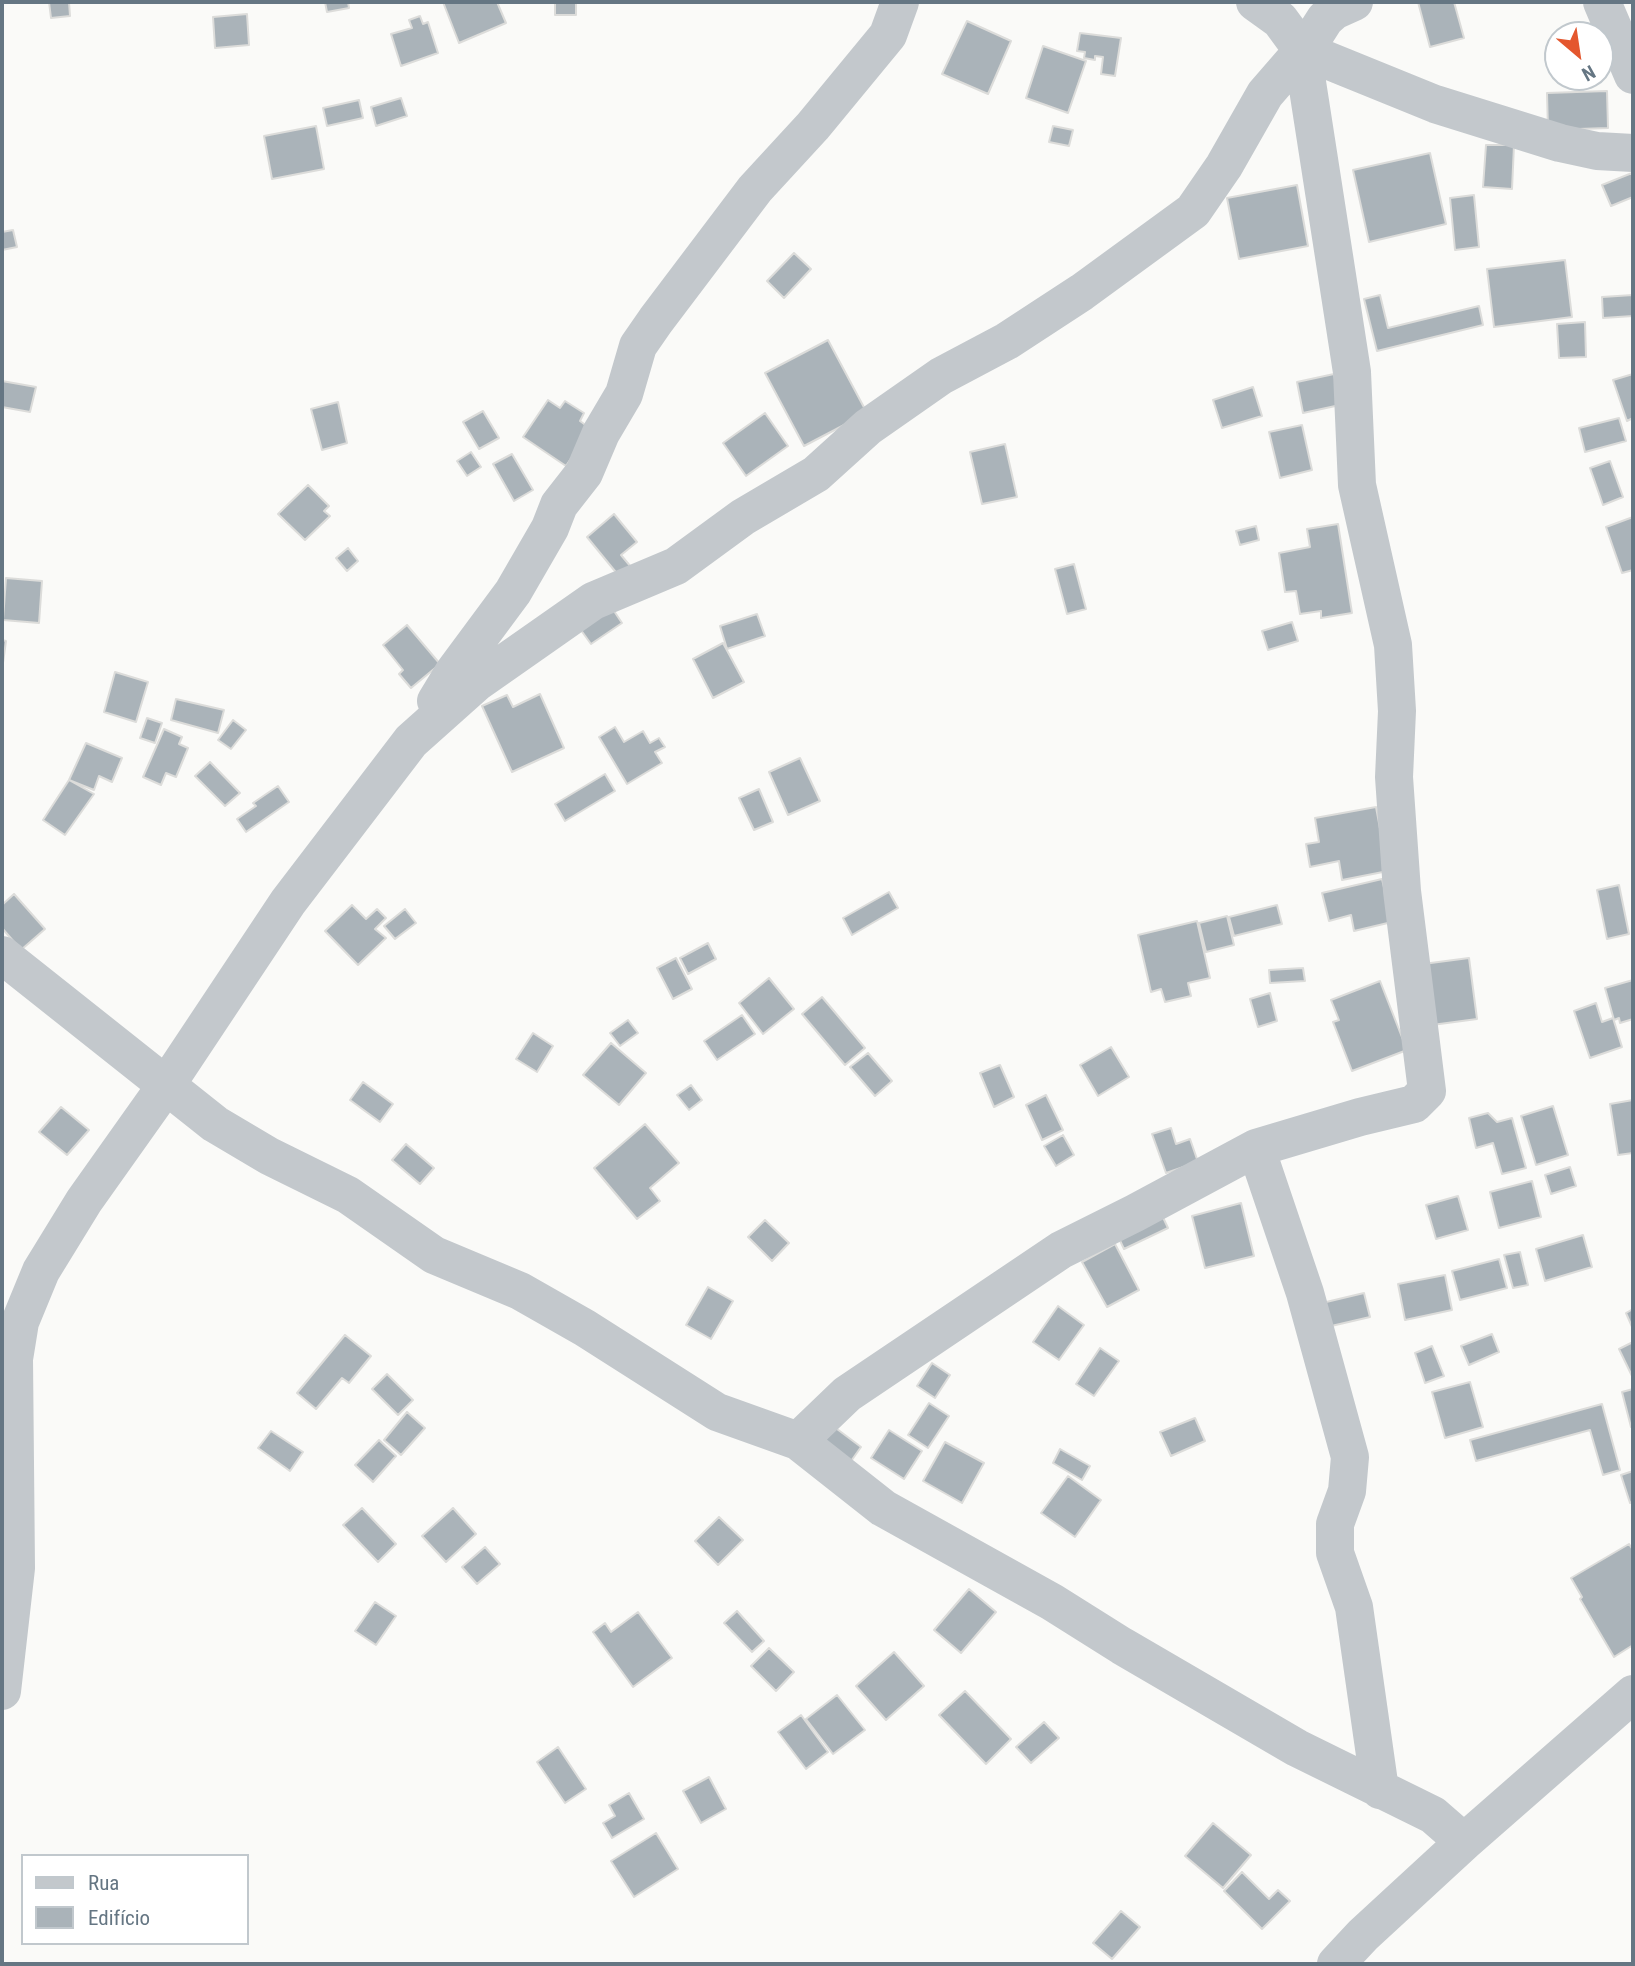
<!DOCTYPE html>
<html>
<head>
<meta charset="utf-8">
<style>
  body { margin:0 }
  #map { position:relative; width:1635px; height:1966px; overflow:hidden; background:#fafaf8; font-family:"Roboto Condensed",sans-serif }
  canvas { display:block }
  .frame { position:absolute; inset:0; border:4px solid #657683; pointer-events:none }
  .legend { position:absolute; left:21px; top:1854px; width:228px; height:91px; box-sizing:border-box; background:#fff; border:2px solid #c1c8cd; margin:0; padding:9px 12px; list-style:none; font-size:21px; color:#657683 }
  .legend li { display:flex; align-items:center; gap:14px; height:35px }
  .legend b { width:35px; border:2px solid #c1c8cd }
  .north { position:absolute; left:1544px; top:21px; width:70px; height:70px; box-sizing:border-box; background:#fff; border:2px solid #c1c8cd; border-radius:50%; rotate:151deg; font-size:19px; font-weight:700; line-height:28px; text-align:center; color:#657683 }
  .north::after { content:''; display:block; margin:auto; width:24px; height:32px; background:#e4572e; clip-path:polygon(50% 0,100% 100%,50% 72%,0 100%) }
</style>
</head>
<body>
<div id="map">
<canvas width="1635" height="1966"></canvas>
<div class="frame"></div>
<ul class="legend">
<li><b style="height:9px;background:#c3c8cc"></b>Rua</li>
<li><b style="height:19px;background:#aab3b9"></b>Edifício</li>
</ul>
<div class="north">N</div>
</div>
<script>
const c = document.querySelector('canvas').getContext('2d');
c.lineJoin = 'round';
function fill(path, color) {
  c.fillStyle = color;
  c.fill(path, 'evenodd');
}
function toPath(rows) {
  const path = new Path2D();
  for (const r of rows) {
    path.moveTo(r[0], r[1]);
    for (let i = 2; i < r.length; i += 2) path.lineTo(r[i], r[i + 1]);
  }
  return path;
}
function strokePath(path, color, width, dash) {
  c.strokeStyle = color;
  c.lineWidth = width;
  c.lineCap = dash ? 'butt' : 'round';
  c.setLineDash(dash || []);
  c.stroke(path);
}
const building = toPath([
  [49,2,69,2,70,16,51,18,49,2],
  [325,2,348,2,349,8,327,12,325,2],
  [443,2,497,2,506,23,459,43,443,2],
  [555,2,576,2,576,15,555,15,555,2],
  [1418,2,1454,2,1464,38,1430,47,1418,2],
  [247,14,249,45,215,48,213,17,247,14],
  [420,16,423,24,428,22,438,53,401,66,391,34,412,28,409,20,420,16],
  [967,21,1011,41,988,94,942,74,967,21],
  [1080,33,1121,38,1115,76,1101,74,1103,57,1095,56,1095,60,1084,58,1085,52,1077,51,1080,33],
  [1043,46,1086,61,1068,113,1026,98,1043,46],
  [1607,91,1608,128,1548,130,1547,93,1607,91],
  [401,98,407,116,376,126,371,107,401,98],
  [359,100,363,118,327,126,323,108,359,100],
  [316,126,324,169,272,179,264,136,316,126],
  [1053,126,1073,130,1069,146,1049,142,1053,126],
  [1486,145,1514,145,1512,189,1483,187,1486,145],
  [1430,153,1446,224,1369,242,1353,170,1430,153],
  [1632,173,1633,197,1611,206,1602,185,1632,173],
  [1297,185,1308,246,1239,259,1227,198,1297,185],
  [1474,195,1479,247,1455,250,1450,198,1474,195],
  [13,230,17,247,2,250,2,232,13,230],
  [794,253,811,269,784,298,767,281,794,253],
  [1565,260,1572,317,1494,327,1487,269,1565,260],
  [1380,295,1388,328,1479,306,1483,325,1377,351,1364,299,1380,295],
  [1633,295,1633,316,1603,318,1602,297,1633,295],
  [1585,322,1586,357,1559,358,1557,324,1585,322],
  [828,340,867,413,804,446,765,373,828,340],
  [1334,374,1340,405,1303,413,1297,382,1334,374],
  [1633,374,1633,418,1627,421,1613,380,1633,374],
  [2,381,36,387,30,412,2,407,2,381],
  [1253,387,1262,416,1222,428,1213,400,1253,387],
  [548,400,560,408,565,401,584,413,580,421,591,429,566,466,523,437,548,400],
  [338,402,347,443,322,450,311,409,338,402],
  [483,411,499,438,479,449,463,422,483,411],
  [765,413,788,446,746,476,723,443,765,413],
  [1619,418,1626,441,1585,452,1579,428,1619,418],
  [1302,425,1312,470,1280,478,1269,432,1302,425],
  [1005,444,1017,497,982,504,970,452,1005,444],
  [471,452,481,467,467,476,457,461,471,452],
  [512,454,533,490,514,501,493,464,512,454],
  [1610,461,1623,497,1603,505,1590,468,1610,461],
  [308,485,329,506,324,511,330,516,305,540,278,514,308,485],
  [614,514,637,542,621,555,631,567,619,576,587,537,614,514],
  [1633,517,1633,570,1622,573,1606,527,1633,517],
  [1338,524,1352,613,1321,618,1321,611,1300,614,1296,591,1285,592,1279,553,1310,547,1307,529,1338,524],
  [1256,526,1259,540,1240,545,1236,531,1256,526],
  [348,548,358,561,347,571,336,558,348,548],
  [1074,564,1086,609,1067,614,1055,569,1074,564],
  [6,578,42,581,39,623,3,620,6,578],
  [610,605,622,623,591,644,578,626,610,605],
  [757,614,765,636,727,649,720,626,757,614],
  [1292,622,1298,641,1268,650,1262,631,1292,622],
  [407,625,440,664,411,688,399,674,403,670,383,645,407,625],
  [2,640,6,641,2,670,2,640],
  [723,643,744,682,713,698,693,659,723,643],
  [115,672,148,682,136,722,104,712,115,672],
  [540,694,564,748,512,772,482,706,507,695,513,707,540,694],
  [176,699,224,710,218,733,171,720,176,699],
  [147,718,162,723,155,743,140,738,147,718],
  [233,720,246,730,231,749,218,740,233,720],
  [615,727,624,742,643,731,650,743,659,738,665,747,655,752,662,763,627,784,599,737,615,727],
  [164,729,182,737,179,744,188,748,176,777,166,773,161,785,143,777,164,729],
  [86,743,122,758,112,782,99,776,94,790,69,780,86,743],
  [800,758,820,801,788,815,769,772,800,758],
  [210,762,240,793,225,806,195,776,210,762],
  [605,774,615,791,565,821,555,804,605,774],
  [69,780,94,794,65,835,43,820,69,780],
  [278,786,289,802,246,832,237,819,256,806,253,803,278,786],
  [759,789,773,822,754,830,739,798,759,789],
  [1376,807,1388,871,1342,880,1339,861,1310,867,1306,844,1319,842,1315,818,1376,807],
  [1382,879,1392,922,1354,931,1351,915,1329,921,1322,893,1382,879],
  [1619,885,1629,934,1607,939,1597,890,1619,885],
  [889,892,898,908,852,935,843,918,889,892],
  [14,894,45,929,21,950,2,928,2,905,14,894],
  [352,905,366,919,377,909,386,918,375,929,386,938,358,965,325,931,352,905],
  [1277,905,1282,924,1234,936,1229,917,1277,905],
  [405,909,416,923,395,939,384,926,405,909],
  [1227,916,1234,945,1206,952,1199,923,1227,916],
  [1197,921,1210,978,1188,983,1191,996,1165,1002,1161,989,1151,992,1138,935,1197,921],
  [708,943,716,959,688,974,680,958,708,943],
  [676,958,692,989,673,999,657,968,676,958],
  [1469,958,1477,1019,1432,1025,1423,964,1469,958],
  [1303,968,1305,981,1270,983,1269,970,1303,968],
  [769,978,794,1009,763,1034,739,1003,769,978],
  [1633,980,1633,1019,1620,1023,1619,1018,1614,1020,1605,988,1633,980],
  [1380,981,1407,1050,1352,1071,1333,1022,1339,1020,1331,1000,1380,981],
  [1270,993,1277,1021,1258,1027,1250,999,1270,993],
  [822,997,865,1048,845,1065,802,1014,822,997],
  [1596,1003,1602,1022,1613,1018,1622,1047,1590,1058,1574,1011,1596,1003],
  [742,1015,755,1034,717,1060,704,1041,742,1015],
  [628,1020,638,1033,620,1046,610,1033,628,1020],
  [533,1033,553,1046,537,1072,516,1059,533,1033],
  [611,1043,646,1073,619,1105,583,1075,611,1043],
  [1111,1047,1129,1077,1098,1096,1080,1065,1111,1047],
  [868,1053,892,1081,875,1096,850,1067,868,1053],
  [1000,1065,1014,1097,994,1107,980,1073,1000,1065],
  [363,1082,393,1104,380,1122,350,1100,363,1082],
  [691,1085,702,1100,689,1110,677,1095,691,1085],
  [1046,1095,1063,1130,1042,1140,1026,1105,1046,1095],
  [1633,1100,1633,1153,1618,1155,1610,1104,1633,1100],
  [1553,1106,1568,1155,1536,1165,1521,1116,1553,1106],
  [61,1107,89,1130,67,1155,39,1132,61,1107],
  [1488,1113,1497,1122,1512,1118,1526,1168,1502,1174,1493,1143,1476,1148,1469,1118,1488,1113],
  [645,1124,679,1163,650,1188,660,1201,637,1219,594,1168,645,1124],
  [1171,1128,1176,1144,1190,1139,1198,1162,1166,1173,1152,1134,1171,1128],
  [1063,1135,1074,1155,1056,1166,1044,1146,1063,1135],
  [406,1144,434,1168,420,1184,392,1160,406,1144],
  [1570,1167,1576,1186,1551,1194,1545,1175,1570,1167],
  [1532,1181,1541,1217,1499,1228,1490,1192,1532,1181],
  [1458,1196,1468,1230,1436,1239,1426,1205,1458,1196],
  [1241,1203,1254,1256,1205,1268,1192,1216,1241,1203],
  [1160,1211,1168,1228,1124,1249,1116,1232,1160,1211],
  [765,1220,789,1243,772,1261,748,1237,765,1220],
  [1583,1235,1592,1267,1545,1281,1536,1249,1583,1235],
  [1115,1244,1139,1290,1107,1307,1082,1262,1115,1244],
  [1520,1252,1528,1285,1513,1288,1504,1255,1520,1252],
  [1499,1259,1507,1288,1460,1300,1452,1271,1499,1259],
  [1445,1275,1452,1310,1405,1320,1398,1284,1445,1275],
  [708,1287,733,1301,711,1339,686,1325,708,1287],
  [1364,1293,1370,1317,1327,1327,1322,1303,1364,1293],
  [1058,1306,1084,1325,1059,1360,1033,1342,1058,1306],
  [1633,1309,1633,1329,1626,1313,1633,1309],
  [1492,1334,1499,1352,1469,1365,1461,1346,1492,1334],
  [345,1335,371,1356,349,1383,342,1378,316,1409,297,1393,345,1335],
  [1633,1342,1633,1376,1632,1376,1619,1349,1633,1342],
  [1432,1346,1444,1376,1425,1383,1415,1353,1432,1346],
  [1100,1348,1119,1361,1094,1396,1076,1384,1100,1348],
  [932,1363,950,1375,935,1398,917,1386,932,1363],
  [387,1374,413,1400,398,1415,372,1389,387,1374],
  [1470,1382,1483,1427,1445,1438,1432,1392,1470,1382],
  [1633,1389,1633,1426,1631,1427,1622,1392,1633,1389],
  [929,1403,949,1416,928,1448,908,1435,929,1403],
  [1602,1404,1620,1470,1603,1475,1590,1430,1476,1461,1470,1440,1602,1404],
  [407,1412,425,1428,401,1455,384,1440,407,1412],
  [1195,1418,1205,1441,1171,1456,1160,1432,1195,1418],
  [833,1426,861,1447,849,1464,821,1443,833,1426],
  [889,1430,922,1451,904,1479,871,1458,889,1430],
  [271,1431,303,1452,290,1471,258,1448,271,1431],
  [379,1440,396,1456,373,1482,355,1465,379,1440],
  [945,1442,984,1463,962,1503,923,1481,945,1442],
  [1060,1449,1090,1466,1082,1480,1053,1463,1060,1449],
  [1633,1471,1633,1502,1630,1503,1621,1475,1633,1471],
  [1068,1476,1101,1500,1075,1537,1041,1513,1068,1476],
  [362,1508,396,1544,378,1562,343,1525,362,1508],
  [453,1508,476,1534,446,1562,422,1536,453,1508],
  [719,1517,743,1540,718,1565,695,1541,719,1517],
  [1629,1544,1633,1550,1633,1645,1614,1657,1580,1599,1582,1597,1571,1578,1629,1544],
  [485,1547,500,1564,477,1584,462,1567,485,1547],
  [969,1589,996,1612,961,1653,934,1630,969,1589],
  [375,1602,396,1616,376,1645,355,1631,375,1602],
  [737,1611,764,1641,752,1652,724,1623,737,1611],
  [638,1612,672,1658,633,1687,593,1632,605,1623,611,1632,638,1612],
  [769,1648,794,1672,776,1691,751,1666,769,1648],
  [894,1652,924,1686,886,1720,856,1686,894,1652],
  [965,1691,1011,1739,986,1764,939,1715,965,1691],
  [837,1695,865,1730,833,1754,806,1719,837,1695],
  [801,1715,828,1752,806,1769,778,1732,801,1715],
  [1044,1722,1059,1738,1031,1763,1016,1747,1044,1722],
  [558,1747,586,1789,565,1803,537,1762,558,1747],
  [709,1777,726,1809,701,1823,683,1791,709,1777],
  [629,1793,644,1819,612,1838,603,1823,615,1816,609,1805,629,1793],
  [1213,1823,1251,1855,1223,1888,1185,1856,1213,1823],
  [656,1833,678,1869,634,1897,611,1861,656,1833],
  [1242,1872,1269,1899,1278,1890,1290,1901,1262,1929,1224,1891,1242,1872],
  [1121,1911,1140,1927,1112,1959,1093,1943,1121,1911]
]);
const minor = toPath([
  [1602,2,1633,75],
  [1302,50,1435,104,1560,143,1597,151,1633,153],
  [436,701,453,673,513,592,550,528,559,505,584,473,601,433,624,394,638,346,656,320,755,189,813,126,888,35,900,2],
  [2,955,215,1124,269,1156,348,1195,434,1255,520,1291,585,1328,717,1412,798,1441,883,1508,1052,1602,1122,1646,1297,1748,1433,1815,1464,1842],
  [1256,1148,1305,1293,1350,1457,1347,1491,1335,1524,1335,1553,1354,1607,1380,1790],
  [798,1441,847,1394,1061,1250,1135,1213,1256,1148,1360,1117,1414,1104,1427,1091,1402,891,1394,777,1397,711,1393,645,1357,485,1352,372,1302,50,1280,20,1255,2],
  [2,1691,16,1568,14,1359,20,1322,41,1271,84,1201,167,1084,288,902,411,741,476,683,593,601,676,566,743,517,816,474,868,427,941,376,1007,341,1082,292,1193,211,1224,166,1265,94,1311,41,1325,19,1334,11,1354,2],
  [1336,1964,1363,1935,1464,1842,1633,1694]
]);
fill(building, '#aab3b9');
strokePath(building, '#dcdcda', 2);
strokePath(minor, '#c3c8cc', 38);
</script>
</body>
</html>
